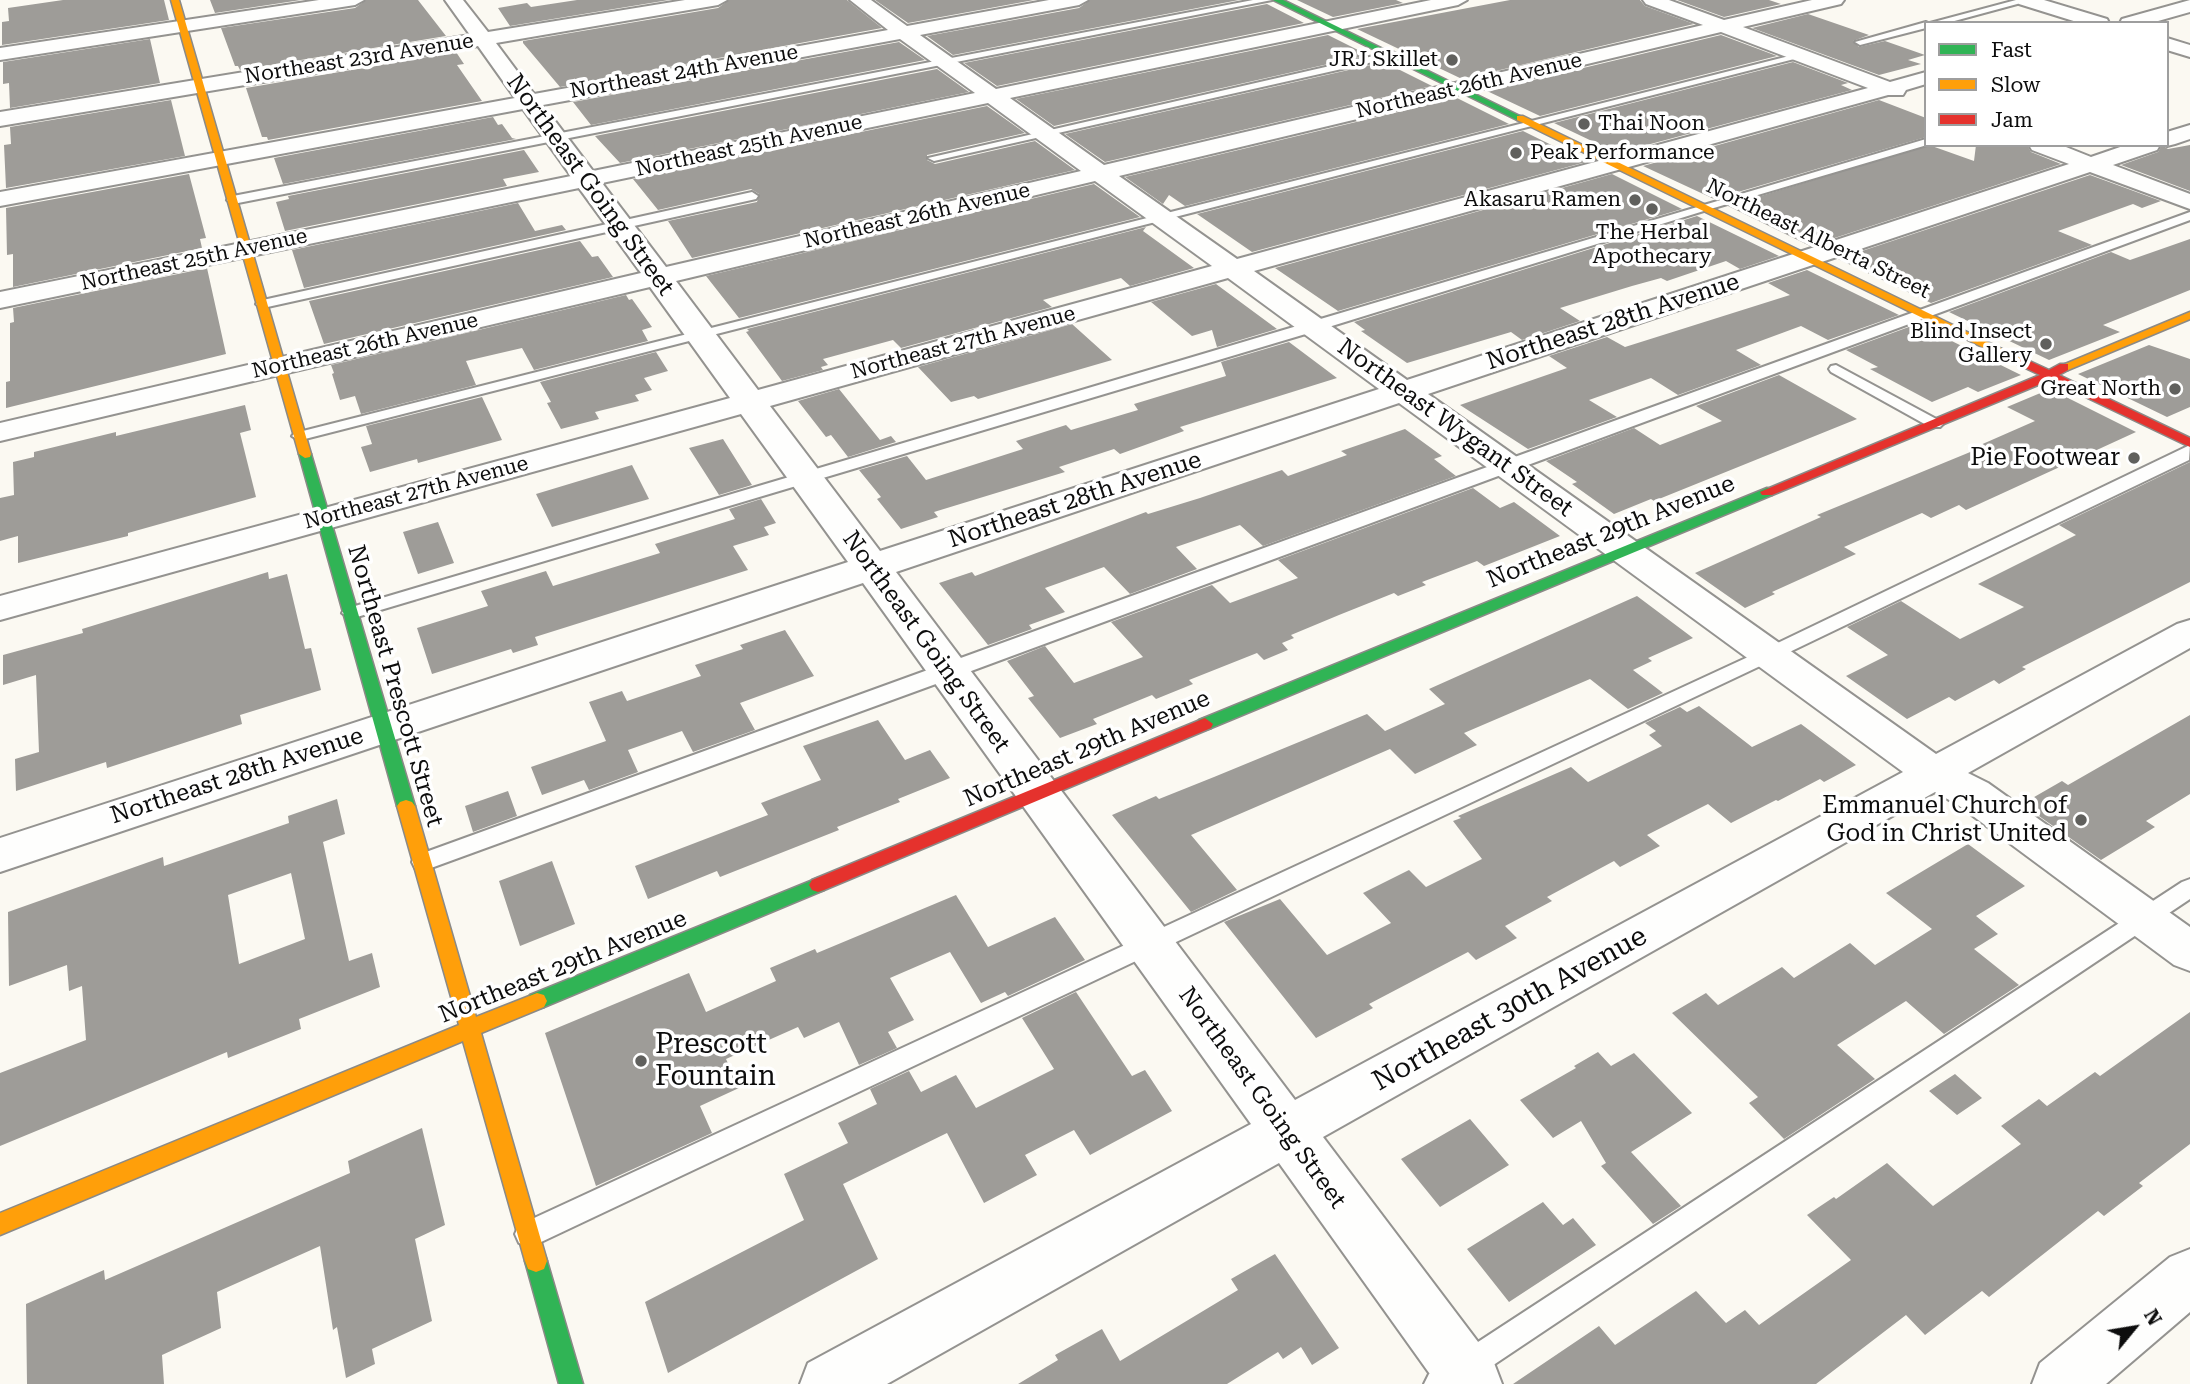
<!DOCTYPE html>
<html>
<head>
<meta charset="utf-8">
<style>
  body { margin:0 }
  #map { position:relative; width:2190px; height:1384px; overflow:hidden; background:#fbf9f2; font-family:"Roboto Serif",serif }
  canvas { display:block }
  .legend { position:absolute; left:1924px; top:21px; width:245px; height:126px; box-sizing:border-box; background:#fff; border:2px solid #9e9e9e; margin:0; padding:9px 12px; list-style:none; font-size:21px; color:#0d0d0d }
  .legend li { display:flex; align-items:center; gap:14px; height:35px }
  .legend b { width:35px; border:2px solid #9e9e9e }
  .north { position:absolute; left:2099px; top:1293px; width:70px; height:70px; -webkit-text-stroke:5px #fff; paint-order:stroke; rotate:60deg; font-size:19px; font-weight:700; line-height:28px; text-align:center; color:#0d0d0d }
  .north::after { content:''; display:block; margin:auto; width:24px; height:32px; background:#0d0d0d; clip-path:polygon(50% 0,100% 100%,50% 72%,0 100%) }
</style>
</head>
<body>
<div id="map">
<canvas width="2190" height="1384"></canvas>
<ul class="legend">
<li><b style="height:9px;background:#30b455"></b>Fast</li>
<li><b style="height:9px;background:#ff9f0a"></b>Slow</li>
<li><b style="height:9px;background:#e5322d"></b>Jam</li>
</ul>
<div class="north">N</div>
</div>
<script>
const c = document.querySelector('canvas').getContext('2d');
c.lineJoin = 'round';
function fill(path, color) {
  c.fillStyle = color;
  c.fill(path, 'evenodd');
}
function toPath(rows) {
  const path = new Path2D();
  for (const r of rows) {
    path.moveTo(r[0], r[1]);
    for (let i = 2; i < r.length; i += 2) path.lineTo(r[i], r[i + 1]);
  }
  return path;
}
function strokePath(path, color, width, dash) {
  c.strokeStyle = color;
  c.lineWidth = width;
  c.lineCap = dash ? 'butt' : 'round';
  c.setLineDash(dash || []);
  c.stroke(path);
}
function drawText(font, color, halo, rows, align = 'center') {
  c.font = font + ' "Roboto Serif",serif';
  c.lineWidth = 7;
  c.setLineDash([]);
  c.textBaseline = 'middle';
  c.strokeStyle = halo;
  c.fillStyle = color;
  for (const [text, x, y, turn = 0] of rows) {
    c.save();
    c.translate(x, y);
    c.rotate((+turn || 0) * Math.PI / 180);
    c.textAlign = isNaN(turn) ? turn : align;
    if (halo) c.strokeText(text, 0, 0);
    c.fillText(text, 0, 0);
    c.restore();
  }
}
const building = toPath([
  [63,0,164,0,169,20,2,45,2,22,9,21,8,8],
  [210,0,301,0,215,13],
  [366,0,418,0,446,36,240,70,238,66,235,66,221,28,355,8],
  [577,0,669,0,510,26,498,8,527,3,531,7],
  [729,0,847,0,882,28,560,87,523,43,523,41,718,8],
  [875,0,1034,0,908,23],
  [1090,0,1239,0,953,55,927,36,1079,8],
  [1297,0,1396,0,1403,3,1333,17],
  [1510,0,1640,0,1645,6,1694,24,1462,79,1357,29],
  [1677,0,1769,0,1781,4,1724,17],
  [1267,4,1304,23,997,86,964,63],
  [1808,14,1869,35,1853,41,1859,47,1885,41,1925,55,1908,60,1921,64,1879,75,1752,28],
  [1328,35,1368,55,1054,126,1016,99],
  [1721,35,1777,56,1540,116,1487,91],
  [150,39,160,83,10,108,9,83,3,84,3,62],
  [899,42,925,60,591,125,573,102],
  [456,52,464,64,457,65,482,101,268,140,267,137,262,137,246,88],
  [1384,62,1432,86,1105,162,1065,134],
  [1793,62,1848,83,1841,85,1852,90,1617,153,1554,123],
  [937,69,969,92,620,163,595,136],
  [1457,98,1509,124,1185,206,1169,195,1163,204,1125,177],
  [171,100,185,156,6,188,4,145,11,144,10,127],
  [1879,100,1926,118,1926,137,1714,199,1643,166],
  [987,106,1025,133,927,155,927,160,935,164,1035,141,1075,170,692,258,668,221,757,202,759,194,751,189,658,210,633,179],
  [493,117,498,125,502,124,512,138,516,139,283,184,274,158],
  [1523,131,1586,162,1252,252,1197,214],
  [1929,145,1974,161,1976,145,2027,145,2031,152,2061,164,1810,246,1728,206],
  [2162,145,2168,149,2190,145,2190,191,2121,165,2158,152],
  [524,150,539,172,503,179,507,186,285,231,276,202,289,199,288,196],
  [189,174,206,238,200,239,202,248,13,287,13,254,7,255,6,208],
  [1612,174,1682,209,1338,311,1275,268],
  [2090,175,2161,201,2142,208,2133,204,2058,231,2092,245,1931,303,1838,259],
  [1094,184,1140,217,739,318,706,276],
  [518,203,535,231,562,225,566,230,304,288,292,250],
  [1697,216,1779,256,1740,269,1726,261,1667,281,1661,278,1632,286,1560,308,1580,321,1522,340,1511,332,1407,363,1361,331,1365,330,1354,322],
  [1146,227,1143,231,1194,268,1130,286,1121,278,1043,300,1052,307,901,348,893,340,823,359,828,365,821,367,823,370,782,381,746,332,749,331,747,329],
  [2190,239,2190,290,2103,325,2120,332,2049,360,1949,312,2111,252,2130,260],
  [580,241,592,257,598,256,613,277,324,344,309,301],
  [207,268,226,354,6,408,6,382,10,381,10,323,14,322,13,308],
  [1807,270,1899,315,1828,340,1801,326,1736,350,1761,365,1678,395,1651,378,1589,400,1617,417,1528,449,1460,405,1567,368,1549,356,1607,337,1625,347,1790,295,1768,283],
  [1216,284,1277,329,1217,347,1212,330,1192,336,1151,302],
  [626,295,629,300,632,299,652,327,642,330,648,341,534,370,522,348,466,361,476,385,361,414,355,396,340,400,332,374,334,373,331,365],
  [1072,324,1112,360,978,399,974,396,951,402,918,367],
  [1917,324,2021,375,1978,392,1968,387,1932,402,1870,369,1878,367,1846,350],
  [1289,342,1337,378,1180,427,1184,431,1120,454,1114,449,1059,467,1065,472,934,512,938,517,901,529,877,499,881,497,859,470,907,456,926,480,1023,449,1016,441,1066,425,1071,430,1138,410,1134,404,1226,376,1221,362],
  [2149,345,2190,359,2190,407,2167,417,2078,374],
  [656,352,668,371,644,378,652,390,635,395,639,401,595,412,599,419,561,429,547,403,551,402,540,382],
  [1779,375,1857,419,1654,501,1651,499,1614,514,1572,484,1577,482,1546,461,1634,428,1660,445,1722,421,1696,406],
  [839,389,880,440,891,436,896,442,848,457,831,435,826,437,798,401],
  [2050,389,2136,432,1966,510,1959,505,1931,518,1922,513,1844,547,1856,554,1772,592,1775,594,1745,608,1695,573,1821,517,1817,515,1980,448,1978,446,2035,421,2007,407],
  [482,397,502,440,418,463,417,459,370,472,361,447,372,444,366,426],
  [245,405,251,430,240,433,256,497,128,533,128,536,18,563,18,536,0,541,0,498,14,495,13,462,34,457,34,452,116,432,116,436],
  [1405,429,1442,456,1434,459,1456,476,1263,546,1240,525,1176,547,1197,569,1130,594,1104,567,1045,588,1065,612,1029,625,1032,629,988,645,939,583,972,572,975,576,1146,512,1148,514,1200,498,1282,470,1288,476,1347,455,1341,451],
  [723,439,752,485,719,495,689,448],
  [2190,462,2190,582,2022,667,2026,669,1999,684,1994,680,1955,701,1949,697,1907,719,1846,676,1888,655,1847,627,1901,601,1960,639,2024,607,1978,584,2076,535,2059,525],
  [632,465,649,499,552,527,536,494],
  [1473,488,1500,508,1514,502,1560,536,1484,566,1477,561,1422,582,1426,585,1398,596,1394,593,1339,615,1291,635,1294,638,1282,643,1288,650,1264,660,1257,653,1189,680,1193,684,1156,699,1152,695,1093,719,1097,724,1060,738,1028,698,1034,696,1007,661,1045,646,1074,683,1143,657,1111,622,1212,585,1230,603,1298,578,1278,560],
  [761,499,776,523,764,527,769,535,733,546,748,570,535,637,538,645,513,653,511,649,432,674,417,628,488,606,481,591,546,571,553,586,660,553,655,544,735,519,729,509],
  [438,522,454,563,418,574,403,532],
  [268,572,269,579,287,574,305,649,311,648,321,690,240,715,242,724,107,768,106,762,16,791,15,759,39,752,36,675,3,685,3,655,83,633,82,629],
  [1637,596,1693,638,1648,658,1652,661,1633,670,1663,693,1628,709,1590,679,1464,733,1477,745,1415,774,1390,749,1191,835,1237,890,1191,912,1112,815,1156,796,1159,799,1214,777,1367,714,1385,731,1445,704,1429,689],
  [785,630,814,676,740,703,755,730,693,752,682,731,628,750,638,772,589,790,584,780,542,795,531,767,606,741,589,702,622,691,627,701,701,676,695,665,743,649,740,645],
  [1699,706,1752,747,1801,724,1856,765,1824,782,1820,779,1778,801,1776,800,1731,823,1708,804,1647,835,1660,846,1620,867,1614,861,1547,897,1552,901,1505,926,1517,938,1476,960,1468,952,1369,1004,1373,1008,1316,1038,1224,922,1280,899,1327,955,1391,923,1363,893,1409,870,1426,887,1482,859,1453,821,1461,818,1458,816,1571,767,1588,782,1662,746,1649,735,1656,731,1645,723,1680,707,1687,712],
  [2190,715,2190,794,2146,821,2155,827,2101,860,2022,804,2062,781,2068,785],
  [878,720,905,760,930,750,950,778,898,799,900,802,837,827,839,830,720,877,717,871,648,899,635,866,768,815,761,803,821,780,803,746],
  [508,791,517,816,473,832,465,806],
  [337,799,345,834,323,842,334,893,349,961,372,953,380,987,299,1019,301,1029,228,1058,227,1052,0,1146,0,1073,86,1040,82,986,69,991,67,965,9,986,8,912,163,857,164,866,289,823,288,816],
  [291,873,305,939,239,964,228,895],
  [1968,844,2025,886,1976,916,1998,934,1974,949,2019,985,1944,1034,1906,1001,1837,1045,1875,1079,1784,1139,1749,1103,1758,1097,1672,1013,1706,993,1718,1005,1782,967,1794,978,1850,943,1875,965,1932,929,1886,893],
  [552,861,575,924,520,946,499,881],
  [956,895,988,947,1055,917,1085,960,1008,996,1005,992,981,1003,950,952,890,978,914,1020,888,1032,897,1048,859,1065,839,1022,804,1038,798,1027,726,1059,739,1088,700,1106,712,1133,596,1186,545,1033,689,973,706,1012,776,981,770,968,815,949,817,953],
  [1076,992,1132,1076,1145,1070,1172,1111,1090,1155,1074,1130,1025,1155,1037,1175,984,1203,947,1133,843,1184,878,1259,668,1373,645,1302,804,1220,784,1174,848,1143,838,1123,877,1104,870,1089,909,1071,921,1092,956,1075,976,1108,1054,1069,1022,1018],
  [2190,1012,2190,1144,2139,1183,2143,1186,2104,1216,2098,1211,1989,1297,1982,1291,1925,1335,1906,1315,1816,1384,1513,1384,1599,1326,1615,1345,1696,1291,1726,1323,1745,1310,1759,1325,1851,1260,1807,1215,1834,1197,1836,1199,1887,1163,1933,1206,2021,1144,2001,1126,2039,1099,2047,1106,2095,1072,2100,1076],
  [1598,1052,1611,1066,1634,1053,1692,1113,1631,1152,1681,1206,1653,1224,1601,1166,1606,1163,1581,1121,1553,1138,1520,1100,1576,1068,1574,1066],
  [1955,1074,1982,1098,1957,1115,1929,1091],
  [1470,1119,1509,1165,1440,1207,1401,1159],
  [422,1128,445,1225,415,1239,432,1321,372,1349,375,1364,346,1378,337,1327,333,1330,320,1246,217,1292,221,1328,162,1355,164,1384,27,1384,26,1304,104,1270,105,1280,350,1173,348,1161],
  [1543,1202,1563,1225,1573,1218,1596,1245,1509,1302,1467,1249],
  [1275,1254,1339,1348,1312,1365,1301,1347,1283,1359,1278,1352,1227,1384,1018,1384,1058,1360,1055,1355,1102,1329,1120,1361,1238,1290,1231,1279]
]);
const lane = toPath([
  [1253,0,1272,0,233,204,227,200,233,196,1253,0],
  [2016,0,2032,0,1947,23,1930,23,2016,0],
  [1926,22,1928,23,1926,23,1926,28,1860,45,1855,42,1926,22],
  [1391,52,1395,53,1395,57,934,161,928,158,1391,52],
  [1797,54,1806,56,305,439,300,441,292,436,295,433,1797,54],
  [1926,139,1927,145,1707,210,1319,330,357,617,351,619,342,613,345,609,1926,139],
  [752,192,758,196,756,199,263,308,256,304,263,300,752,192],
  [2190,212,2190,220,955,677,431,868,423,870,415,868,412,862,415,856,2190,212],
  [1836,365,1940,421,1943,424,1940,427,1930,427,1831,372,1829,369,1831,366,1836,365],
  [2190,445,2189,460,1775,659,539,1243,529,1247,519,1243,515,1234,519,1225,1761,651,2190,445],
  [2190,879,2190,899,1465,1384,1424,1384,1429,1374,2182,882,2190,879]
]);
const street = toPath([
  [319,0,364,0,355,5,0,60,0,48,319,0],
  [445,0,463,0,488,32,685,0,727,0,718,5,496,43,534,94,888,30,850,0,871,0,907,26,1049,0,1088,0,1079,5,920,35,996,89,1431,0,1467,0,1458,5,1010,98,1104,165,1703,25,1646,4,1643,0,1669,0,1724,20,1812,0,1844,0,1841,4,1743,27,1890,82,1926,72,1926,84,1906,90,1903,95,1888,95,1254,271,1407,380,2069,164,2032,150,2029,145,2061,145,2091,157,2126,145,2160,145,2157,150,2113,165,2190,194,2190,209,2090,172,1428,394,1936,754,2177,624,2190,620,2190,648,1968,773,1988,783,2190,927,2190,971,2174,965,1958,805,1935,792,1323,1137,1494,1363,1502,1384,1437,1384,1279,1163,887,1384,800,1384,808,1363,1251,1124,863,583,0,872,0,838,848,562,741,414,0,620,0,596,730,398,650,287,0,441,0,423,641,273,579,188,0,308,0,292,571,176,523,109,0,206,0,192,515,98,478,46,0,126,0,112,470,35,445,0],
  [1721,32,1868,88,1237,259,1119,176,1721,32],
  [900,39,975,93,593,171,543,105,900,39],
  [988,103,1081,171,666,267,602,183,988,103],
  [1095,181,1212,266,758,390,676,281,1095,181],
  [1228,278,1379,389,880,551,770,406,1228,278],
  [1399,403,1903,772,1295,1100,896,572,1399,403],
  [2016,0,2044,0,2107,19,2109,23,2080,23,2019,4,2016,0],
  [2190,0,2190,12,2151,23,2120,23,2122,19,2190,0],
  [2167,38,2190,45,2190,57,2167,50,2167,38],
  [2190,125,2190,139,2175,144,2167,146,2165,145,2167,132,2190,125],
  [2190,1249,2190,1312,2106,1384,2032,1384,2040,1363,2170,1257,2190,1249]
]);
const fast = toPath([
  [1273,0,1283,0,1524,118,1517,120,1273,0],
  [305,450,311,454,415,806,412,810,406,812,400,810,397,806,299,454,305,450],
  [1767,488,1772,489,1772,495,1211,728,1205,730,1197,724,1199,720,1767,488],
  [818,878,824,880,827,885,824,890,544,1007,537,1009,530,1007,527,1001,530,995,818,878],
  [536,1250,544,1253,547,1261,583,1384,559,1384,525,1261,528,1253,536,1250]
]);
const slow = toPath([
  [171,0,179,0,311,454,310,457,305,458,299,454,171,0],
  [1517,116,1523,116,2029,362,2027,365,2019,365,1517,120,1517,116],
  [2190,312,2190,319,2068,370,2064,371,2058,367,2190,312],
  [406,800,412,802,415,806,476,1017,537,993,544,995,547,1001,544,1007,481,1033,547,1261,544,1269,536,1272,528,1269,525,1261,463,1041,0,1235,0,1213,459,1025,397,806,400,802,406,800]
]);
const jam = toPath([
  [2023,358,2049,370,2060,364,2068,364,2068,370,2059,375,2190,438,2190,447,2050,380,1772,495,1762,495,1760,492,2040,375,2019,365,2019,359,2023,358],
  [1205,718,1213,724,1211,728,824,890,818,892,812,890,809,885,812,880,1205,718]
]);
const markers = [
  [1452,60,7,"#60605d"],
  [1584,124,7,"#60605d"],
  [1516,153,7,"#60605d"],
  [1635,200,7,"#60605d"],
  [1652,209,7,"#60605d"],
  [2046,344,7,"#60605d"],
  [2175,389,7,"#60605d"],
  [2134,458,7,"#60605d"],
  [2081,820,7,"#60605d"],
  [641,1061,7,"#60605d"]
];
const farStreetnames = [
  ["Northeast 23rd Avenue",359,59,-9],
  ["Northeast 24th Avenue",684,72,-10],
  ["Northeast 26th Avenue",1469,86,-13],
  ["Northeast 25th Avenue",749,146,-12],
  ["Northeast 26th Avenue",917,216,-13],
  ["Northeast Alberta Street",1818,239,26],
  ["Northeast 25th Avenue",194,260,-12],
  ["Northeast 27th Avenue",963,343,-15],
  ["Northeast 26th Avenue",365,346,-13],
  ["Northeast 27th Avenue",416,493,-15]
];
const farPoinames = [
  ["JRJ Skillet",1438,60],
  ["Thai Noon",1598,124,"left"],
  ["Peak Performance",1530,153,"left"],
  ["Akasaru Ramen",1621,200],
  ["The Herbal",1652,233,"center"],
  ["Apothecary",1652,257,"center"],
  ["Blind Insect",2032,332],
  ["Gallery",2032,356],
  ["Great North",2161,389]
];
const streetNames = [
  ["Northeast Going Street",590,185,54],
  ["Northeast 28th Avenue",1613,322,-18],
  ["Northeast Wygant Street",1455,428,36],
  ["Northeast 28th Avenue",1075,500,-18],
  ["Northeast 29th Avenue",1611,532,-22],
  ["Northeast Going Street",926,642,54],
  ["Northeast Prescott Street",395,686,74],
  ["Northeast 29th Avenue",1087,749,-23],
  ["Northeast 28th Avenue",237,776,-18],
  ["Northeast 29th Avenue",563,967,-22],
  ["Northeast Going Street",1262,1098,54]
];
const poiNames = [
  ["Pie Footwear",2120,458],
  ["Emmanuel Church of",2067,806],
  ["God in Christ United",2067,834]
];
const nearStreetnames = [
  ["Northeast 30th Avenue",1510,1009,-29]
];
const nearPoinames = [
  ["Prescott",655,1045],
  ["Fountain",655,1077]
];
fill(building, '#9e9c98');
strokePath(lane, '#949390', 4);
strokePath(street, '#949390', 4);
strokePath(fast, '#8b8a87', 3);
strokePath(slow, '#8b8a87', 3);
strokePath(jam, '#8b8a87', 3);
fill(lane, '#fefefd');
fill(street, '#fefefd');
fill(fast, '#30b455');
fill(slow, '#ff9f0a');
fill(jam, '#e5322d');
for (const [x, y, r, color] of markers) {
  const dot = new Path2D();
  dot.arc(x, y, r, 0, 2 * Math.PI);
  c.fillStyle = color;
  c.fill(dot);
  strokePath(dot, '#fff', 2.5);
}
drawText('21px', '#0d0d0d', '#fff', farStreetnames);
drawText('21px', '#0d0d0d', '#fff', farPoinames, 'right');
drawText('24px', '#0d0d0d', '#fff', streetNames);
drawText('24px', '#0d0d0d', '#fff', poiNames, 'right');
drawText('28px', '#0d0d0d', '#fff', nearStreetnames);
drawText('28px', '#0d0d0d', '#fff', nearPoinames, 'left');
</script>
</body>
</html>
